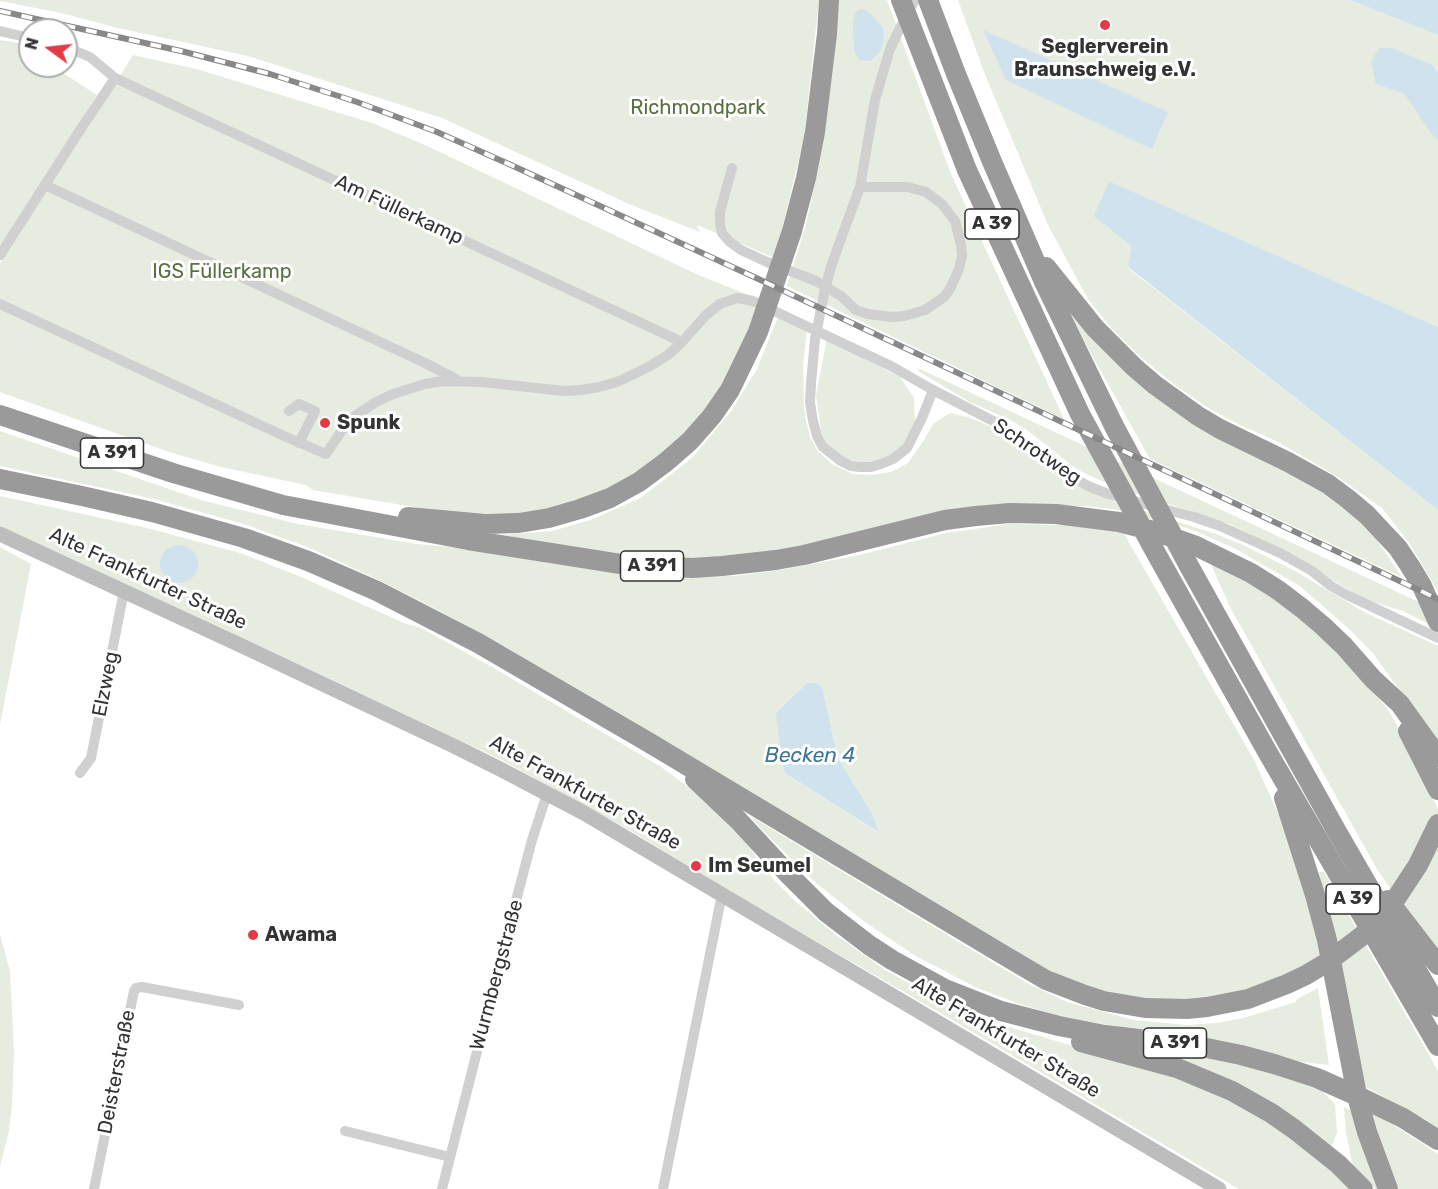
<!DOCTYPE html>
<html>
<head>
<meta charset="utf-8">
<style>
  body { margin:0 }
  #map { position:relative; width:1438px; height:1189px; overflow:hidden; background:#fff; font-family:Rubik,sans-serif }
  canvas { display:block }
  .north { position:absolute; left:18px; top:18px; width:60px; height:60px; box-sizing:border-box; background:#fff; border:2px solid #adadad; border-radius:50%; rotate:285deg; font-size:16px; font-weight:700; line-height:24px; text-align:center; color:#333 }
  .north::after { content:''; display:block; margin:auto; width:21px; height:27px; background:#e63946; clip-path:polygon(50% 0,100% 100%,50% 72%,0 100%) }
</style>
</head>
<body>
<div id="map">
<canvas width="1438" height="1189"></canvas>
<div class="north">N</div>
</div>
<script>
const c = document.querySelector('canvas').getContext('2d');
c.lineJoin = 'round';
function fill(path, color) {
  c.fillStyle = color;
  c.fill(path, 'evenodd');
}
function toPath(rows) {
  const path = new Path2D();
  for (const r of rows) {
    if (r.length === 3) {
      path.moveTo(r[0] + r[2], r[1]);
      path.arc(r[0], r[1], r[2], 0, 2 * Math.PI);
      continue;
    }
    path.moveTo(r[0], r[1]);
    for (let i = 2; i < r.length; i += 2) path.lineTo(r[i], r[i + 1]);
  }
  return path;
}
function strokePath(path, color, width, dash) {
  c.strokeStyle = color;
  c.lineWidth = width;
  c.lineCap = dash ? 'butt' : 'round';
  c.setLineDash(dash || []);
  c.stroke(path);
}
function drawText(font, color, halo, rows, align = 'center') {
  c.font = font + ' Rubik,sans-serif';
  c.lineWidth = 6;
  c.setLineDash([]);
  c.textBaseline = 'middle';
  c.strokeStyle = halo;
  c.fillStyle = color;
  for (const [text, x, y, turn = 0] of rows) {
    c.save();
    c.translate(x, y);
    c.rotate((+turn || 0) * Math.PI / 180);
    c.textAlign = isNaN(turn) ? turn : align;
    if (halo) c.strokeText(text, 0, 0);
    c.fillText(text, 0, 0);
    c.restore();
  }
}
const green = toPath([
  [0,0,819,0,804,138,775,258,697,225,700,232,629,204,442,118,248,56,118,28,61,13,0,1],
  [837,0,887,0,951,174,1064,419,787,286,806,224,819,165,826,115],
  [958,0,1350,0,1438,35,1438,327,1109,181,1095,216,1131,246,1128,268,1438,510,1438,592,1410,544,1382,508,1338,477,1306,458,1276,441,1240,425,1210,409,1176,386,1143,359,1113,330,1088,299,1048,225,984,72],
  [0,40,30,45,30,66,66,66,66,52,76,54,63,73,97,95,0,247],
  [133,55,200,70,372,123,425,145,696,274,761,300,738,360,701,422,650,468,578,503,515,514,449,513,313,490,306,485,221,467,169,452,0,392,0,263,115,84],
  [1065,307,1113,357,1153,396,1229,440,1336,495,1364,521,1402,577,1150,459],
  [778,317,807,329,803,365,804,406,806,420,810,437,817,450,832,464,853,474,872,475,891,472,908,463,924,440,933,424,950,413,968,417,992,427,1017,447,1064,481,1107,499,1216,534,1245,546,1295,571,1366,613,1438,646,1438,748,1401,692,1373,653,1348,628,1300,586,1234,548,1200,533,1187,528,1113,509,1083,506,1031,505,816,545,734,558,677,560,621,555,552,545,503,535,552,531,591,520,642,497,693,457,732,410,757,369],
  [827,339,900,377,914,398,915,422,902,447,886,459,865,463,848,460,829,448,821,431,816,395],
  [920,369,1438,611,1438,629,1403,611,1367,600,1332,580,1301,559,1230,524,1113,486,1078,470,1027,430,1010,420,970,402,918,371],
  [0,431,201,500,298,524,417,544,473,549,548,563,617,573,675,577,735,576,780,570,860,555,946,533,1009,524,1069,525,1123,532,1254,760,1285,829,1299,871,1321,954,1275,986,1206,1001,1134,998,1084,985,1055,974,502,645,434,608,381,581,310,548,247,525,154,499,0,466],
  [807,683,822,687,838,758,873,815,877,832,785,773,782,762,777,714,782,707],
  [0,496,147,528,240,553,301,577,404,623,419,627,492,667,661,767,699,795,721,817,749,847,774,880,795,901,832,932,885,970,914,986,957,1007,1002,1025,1134,1064,1195,1084,1247,1106,1305,1145,1354,1189,1239,1189,949,1018,748,902,626,828,500,759,224,629,0,526],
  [0,547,31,564,0,725],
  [1210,562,1249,580,1299,615,1364,679,1388,710,1409,746,1438,809,1438,956,1405,910,1377,869,1230,607],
  [750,816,1027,983,1067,1002,1134,1020,1187,1025,1217,1023,1243,1018,1296,1002,1297,999,1318,988,1329,1065,1302,1062,1155,1033,1063,1017,1022,1005,975,987,914,955,865,922,815,882,763,831],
  [1319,872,1324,872,1438,1071,1438,1130,1424,1119,1366,1087,1321,884],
  [0,935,10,971,14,1052,12,1104,9,1131,0,1166],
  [1166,1053,1221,1060,1264,1071,1321,1090,1335,1104,1337,1133,1332,1145,1327,1146,1166,1057],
  [1344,1107,1357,1114,1383,1189,1375,1189,1353,1166,1346,1133],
  [1369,1111,1386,1120,1438,1154,1438,1189,1399,1189]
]);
const water = toPath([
  [1350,0,1438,0,1438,35],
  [860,9,866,10,878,22,883,28,884,37,880,52,870,61,860,60,854,51,853,20,856,12],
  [983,30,1168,112,1152,149,1006,80],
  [1379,48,1392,48,1432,65,1438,73,1438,140,1430,132,1405,94,1376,84,1371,62],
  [1109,181,1438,327,1438,510,1128,267,1131,246,1094,216],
  [179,564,19],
  [807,683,815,683,822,687,838,758,873,815,878,832,785,773,782,762,776,714,782,707]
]);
const street = toPath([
  [915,0,900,28,890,49,875,100,860,187,839,244,830,270,824,294,815,339,811,383,810,403,813,421,817,436,823,447,841,461,851,466,860,467,871,467,881,464,893,459,907,448,922,418,933,390],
  [0,31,30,38],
  [66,47,90,57,115,78],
  [732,168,720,212,720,224,722,233,730,242,741,250,767,262,816,281,841,296,856,310,868,314,892,317,904,316,925,310,944,297,950,289,959,269,962,256,961,245,955,221,942,204,926,192,908,187,860,187],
  [45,185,425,363,456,379],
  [0,255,82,127,115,78,682,342],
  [0,304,284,436,326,454,349,420,376,402,393,394,425,384,442,381,482,382,564,391,581,390,599,387,617,382,634,374,650,366,668,355,682,342,706,315,720,304,737,298,753,301,891,366,933,390,995,422,1059,470,1088,486,1108,494,1194,517,1220,526,1280,553,1312,571,1331,586,1345,594,1438,638],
  [289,411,299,404,315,411,299,443],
  [80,773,91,758,124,591],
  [345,1131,450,1157],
  [94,1189,134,991,136,988,142,987,239,1005],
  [442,1189,497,973,532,840,547,794],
  [663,1189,722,894]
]);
const secondary = toPath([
  [0,534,238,644,454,746,500,769,584,813,1219,1189]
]);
const highway = toPath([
  [901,0,967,170,1080,414,1157,555,1268,753,1438,1046],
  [928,0,956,74,993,164,1045,284,1114,426,1189,566,1336,830,1438,1007],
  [1046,267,1095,328,1134,367,1155,385,1198,416,1220,429,1288,462,1328,484,1348,499,1367,515,1398,548,1410,566,1422,586,1438,622],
  [0,415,173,473,283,505,468,540,627,565,692,568,722,566,776,560,804,555,945,520,976,516,1010,513,1056,514,1119,522,1157,532,1196,546,1251,573,1278,590,1303,609,1323,626,1344,646,1373,679,1400,704,1438,757],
  [0,479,82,496,152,512,244,538,308,561,377,591,478,643,648,742,1002,954,1046,980,1085,995,1104,1001,1145,1008,1187,1009,1207,1007,1248,999,1287,984,1306,975,1326,963,1362,936,1393,903,1418,865,1438,824],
  [408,517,485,524,519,523,549,518,580,509,610,498,639,482,666,462,690,441,712,416,730,390,758,332,792,231,806,178,815,132,827,34,829,0],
  [1408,731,1438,790],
  [695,779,738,820,788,874,826,912,869,945,892,960,945,989,1001,1011,1059,1026,1105,1035,1197,1046,1241,1055,1274,1064,1317,1078,1362,1098,1403,1118,1438,1140],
  [1284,798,1315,895,1327,940,1358,1100,1367,1132,1388,1189],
  [1388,900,1438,965],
  [1081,1042,1177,1068,1232,1091,1271,1113,1294,1129,1338,1164,1363,1189]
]);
const rail = toPath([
  [0,11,181,51,270,74,357,102,437,132,511,165,752,276,1438,599]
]);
const markers = [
  [1105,25,6,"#e63946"],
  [325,423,6,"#e63946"],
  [696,866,6,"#e63946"],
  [253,935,6,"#e63946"]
];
const shields = [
  [992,224,54],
  [112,453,63],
  [652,566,63],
  [1353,899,54],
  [1175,1043,63]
];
const shieldNames = [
  ["A 39",992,224],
  ["A 391",112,453],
  ["A 391",652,566],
  ["A 39",1353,899],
  ["A 391",1175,1043]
];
const poiNames = [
  ["Seglerverein",1105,47,"center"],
  ["Braunschweig e.V.",1105,70,"center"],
  ["Spunk",337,423],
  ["Im Seumel",708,866],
  ["Awama",265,935]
];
const parkNames = [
  ["Richmondpark",698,108],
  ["IGS Füllerkamp",222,272]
];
const streetNames = [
  ["Am Füllerkamp",399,210,25],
  ["Schrotweg",1037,452,34],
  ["Alte Frankfurter Straße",148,579,25],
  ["Elzweg",106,684,-79],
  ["Alte Frankfurter Straße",585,793,29],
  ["Wurmbergstraße",497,975,-75],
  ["Alte Frankfurter Straße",1006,1038,31],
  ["Deisterstraße",117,1072,-79]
];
const waterNames = [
  ["Becken 4",810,756]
];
fill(green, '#e6ecdf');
fill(water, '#cfe2ee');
strokePath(street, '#d0d0d0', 10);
strokePath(secondary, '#bdbdbd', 15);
strokePath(highway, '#9a9a9a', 20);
strokePath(rail, '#888', 6);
strokePath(rail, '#fff', 4, [11]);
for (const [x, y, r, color] of markers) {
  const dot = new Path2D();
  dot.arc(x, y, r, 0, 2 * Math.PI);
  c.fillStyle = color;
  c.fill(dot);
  strokePath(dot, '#fff', 2);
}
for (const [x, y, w] of shields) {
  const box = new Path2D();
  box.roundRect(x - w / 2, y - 15, w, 30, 4.5);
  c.fillStyle = '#fff';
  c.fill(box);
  strokePath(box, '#333', 1.5);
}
drawText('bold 18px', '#333', null, shieldNames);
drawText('bold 20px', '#333', '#fff', poiNames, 'left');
drawText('20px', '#56703f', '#fff', parkNames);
drawText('20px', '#333', '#fff', streetNames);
drawText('italic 21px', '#3f7597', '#fff', waterNames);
</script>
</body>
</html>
